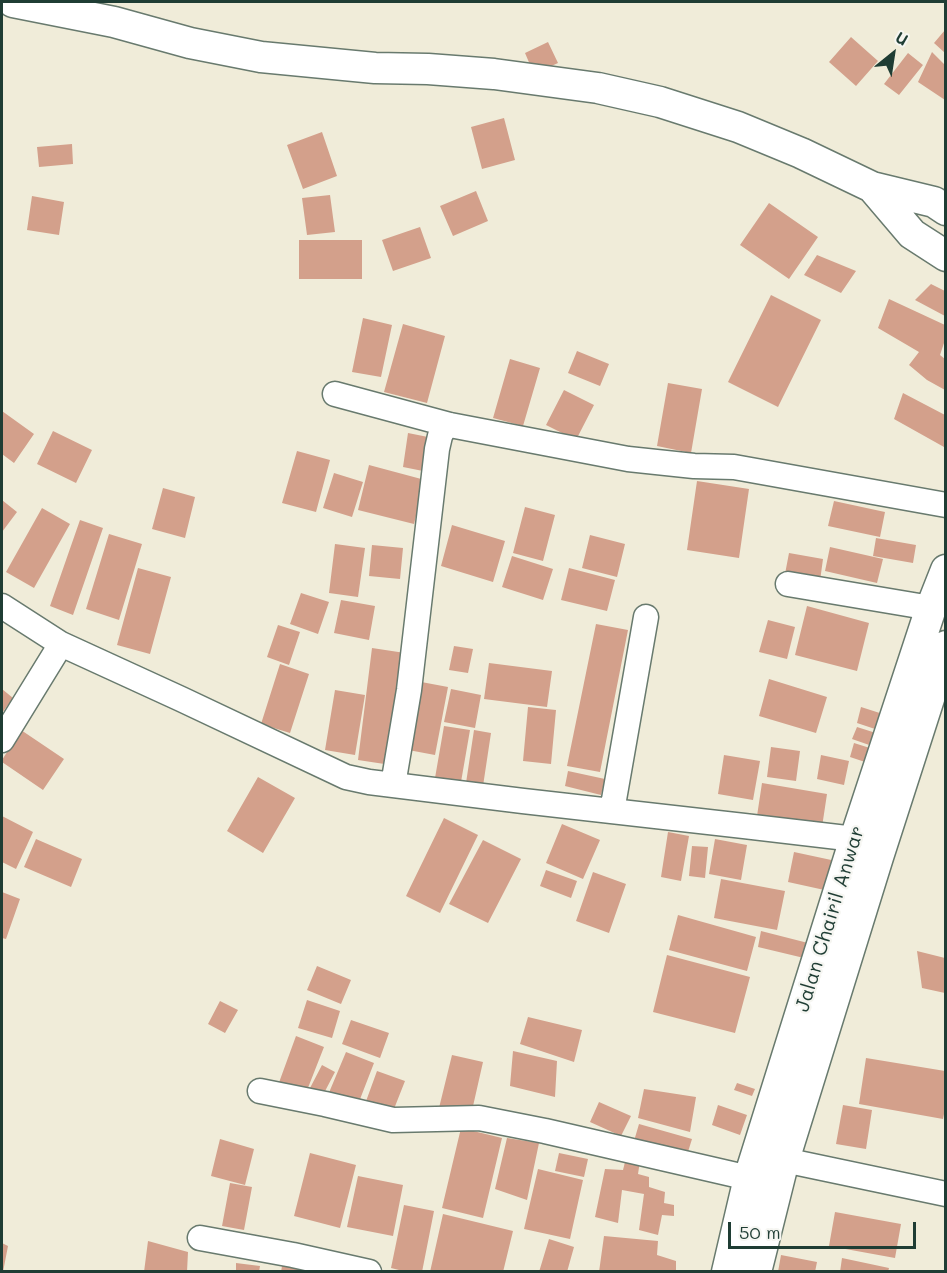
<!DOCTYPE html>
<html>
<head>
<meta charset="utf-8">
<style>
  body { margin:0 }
  #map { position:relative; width:947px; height:1273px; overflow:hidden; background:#f0ecd9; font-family:Mali,sans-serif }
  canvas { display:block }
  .frame { position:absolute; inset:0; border:3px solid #1f3d34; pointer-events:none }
  .north { position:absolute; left:863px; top:24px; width:60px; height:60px; -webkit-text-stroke:4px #f6f6f2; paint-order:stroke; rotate:30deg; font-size:16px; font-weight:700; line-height:24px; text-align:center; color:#1f3d34 }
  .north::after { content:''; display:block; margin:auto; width:21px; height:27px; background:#1f3d34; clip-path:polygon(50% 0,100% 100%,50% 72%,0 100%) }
  .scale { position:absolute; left:728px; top:1222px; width:188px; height:27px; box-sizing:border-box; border:3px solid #1f3d34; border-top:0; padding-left:8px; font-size:18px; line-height:21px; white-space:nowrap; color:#1f3d34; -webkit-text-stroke:4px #f6f6f2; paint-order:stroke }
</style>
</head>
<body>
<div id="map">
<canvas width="947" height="1273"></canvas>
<div class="frame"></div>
<div class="north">U</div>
<div class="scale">50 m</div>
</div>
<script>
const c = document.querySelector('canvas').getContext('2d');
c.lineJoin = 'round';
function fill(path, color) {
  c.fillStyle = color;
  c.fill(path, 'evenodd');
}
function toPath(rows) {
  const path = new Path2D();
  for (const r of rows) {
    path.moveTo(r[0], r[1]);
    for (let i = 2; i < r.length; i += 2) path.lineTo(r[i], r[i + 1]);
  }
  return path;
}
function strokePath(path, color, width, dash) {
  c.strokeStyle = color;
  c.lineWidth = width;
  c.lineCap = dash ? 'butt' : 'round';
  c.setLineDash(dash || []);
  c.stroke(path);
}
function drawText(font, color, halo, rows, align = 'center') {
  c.font = font + ' Mali,sans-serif';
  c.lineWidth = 4.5;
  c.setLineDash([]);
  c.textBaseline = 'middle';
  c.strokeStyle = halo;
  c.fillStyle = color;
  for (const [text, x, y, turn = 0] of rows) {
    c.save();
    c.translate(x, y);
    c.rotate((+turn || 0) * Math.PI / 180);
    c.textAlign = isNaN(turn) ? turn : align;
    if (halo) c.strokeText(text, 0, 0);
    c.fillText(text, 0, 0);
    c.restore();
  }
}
const building = toPath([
  [945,30,945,53,934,43],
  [851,37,878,61,856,86,829,62],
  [548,42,558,63,534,74,525,53],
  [932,52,945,65,945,100,918,82],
  [908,53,923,65,899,95,884,84],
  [504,118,515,160,482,169,471,127],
  [322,132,337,176,303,189,287,145],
  [72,144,73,164,39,167,37,147],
  [476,191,488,221,453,236,440,206],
  [330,195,335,232,307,235,302,198],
  [32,196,64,202,59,235,27,230],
  [769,203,818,237,789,279,740,245],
  [420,227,431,258,393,271,382,240],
  [299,240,362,240,362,279,299,279],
  [817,255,856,271,841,293,804,275],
  [931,284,945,291,945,316,915,300],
  [771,295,821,320,778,407,728,382],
  [889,299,945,325,945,340,940,355,945,359,945,390,927,380,909,365,919,352,878,328],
  [363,318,392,325,381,377,352,372],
  [403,324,445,336,427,403,384,392],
  [577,351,609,364,600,386,568,373],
  [510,359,540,368,523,426,493,418],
  [668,383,702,389,691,453,657,446],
  [564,390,594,405,576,440,546,425],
  [903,393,945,415,945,444,944,447,894,419],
  [2,411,34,434,14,463,2,454],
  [53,431,92,450,76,483,37,464],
  [408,433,428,437,423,471,403,467],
  [297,451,330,460,316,512,282,503],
  [369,465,425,480,414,524,358,510],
  [334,473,363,482,352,517,323,508],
  [697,481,749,489,739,558,687,550],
  [163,488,195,497,185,538,152,529],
  [2,500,17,512,2,532],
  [834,501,885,512,880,537,828,526],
  [525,507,555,515,543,561,513,553],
  [42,508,70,524,34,588,6,572],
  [80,520,103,528,73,615,50,606],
  [452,525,505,541,493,582,441,566],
  [109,534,142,544,119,620,86,609],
  [590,535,625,544,617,577,582,568],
  [876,538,916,545,913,563,873,556],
  [335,544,365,548,358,597,329,593],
  [372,545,403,548,400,579,369,576],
  [830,547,883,559,877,583,825,571],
  [789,553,823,559,820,581,785,574],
  [512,556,553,569,543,600,502,587],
  [138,568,171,577,150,654,117,645],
  [569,568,615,580,607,611,561,600],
  [301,593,329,602,318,634,290,624],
  [341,600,375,606,369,640,334,633],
  [807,606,869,623,857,671,795,655],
  [768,620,795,627,787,659,759,652],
  [596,624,628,630,600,772,567,766],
  [278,625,300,632,289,665,267,657],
  [454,646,473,649,468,673,449,670],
  [372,648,405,653,391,765,358,760],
  [489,663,552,671,547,707,484,699],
  [280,664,309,674,290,733,261,724],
  [769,679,827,697,816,733,759,716],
  [416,681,448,687,435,755,403,749],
  [2,689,13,698,2,713],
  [451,689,481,695,475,728,444,722],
  [335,690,365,695,355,755,325,750],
  [528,707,556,710,551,764,523,761],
  [861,707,886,715,881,731,857,723],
  [444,726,470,730,461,782,435,778],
  [857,727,879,734,875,747,852,739],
  [21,730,64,759,43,790,2,762,2,760],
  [474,730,491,733,483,786,466,783],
  [854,743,873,749,868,763,850,757],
  [771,747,800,751,796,781,767,777],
  [724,755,760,761,753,800,718,794],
  [821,755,849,761,844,785,817,779],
  [568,771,605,779,601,795,565,786],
  [258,777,295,798,263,853,227,831],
  [762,783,827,794,822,827,757,816],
  [2,816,33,832,16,869,2,862],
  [444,818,478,835,440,913,406,896],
  [562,824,600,840,583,879,546,863],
  [668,832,689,836,681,881,661,877],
  [36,839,82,859,71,887,24,867],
  [715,839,747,845,741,880,709,874],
  [483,840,521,859,488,923,449,904],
  [692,846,708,847,705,878,689,876],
  [794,852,836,861,829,891,788,882],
  [546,870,577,881,571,898,540,886],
  [593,872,626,884,609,933,576,921],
  [721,879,785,891,777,930,714,918],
  [2,892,20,899,6,939,2,938],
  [678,915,756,937,747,971,669,950],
  [761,931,808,943,804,958,758,947],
  [917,951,945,958,945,993,922,988],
  [667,955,750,977,735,1033,653,1012],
  [317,966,351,980,341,1004,307,990],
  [307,1000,340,1011,332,1038,298,1028],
  [220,1001,238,1010,225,1033,208,1024],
  [528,1017,582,1030,574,1062,520,1044],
  [351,1020,389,1033,380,1058,342,1044],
  [296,1036,324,1047,304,1098,277,1088],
  [513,1051,557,1061,555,1097,510,1086],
  [346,1052,374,1063,357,1107,328,1095],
  [452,1055,483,1062,471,1115,439,1108],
  [866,1058,945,1071,945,1109,943,1119,859,1104],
  [322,1065,335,1072,323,1095,310,1088],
  [377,1071,405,1081,392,1114,365,1104],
  [737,1083,755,1089,752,1096,734,1090],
  [644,1089,696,1097,690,1132,638,1118],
  [599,1102,631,1116,621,1136,590,1122],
  [718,1105,747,1115,740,1135,712,1125],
  [843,1105,872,1110,866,1149,836,1144],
  [639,1124,692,1139,687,1155,634,1141],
  [461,1128,502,1138,483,1218,442,1208],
  [507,1138,539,1143,527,1200,495,1189],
  [220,1139,254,1149,245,1185,211,1176],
  [310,1153,356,1165,340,1228,294,1216],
  [559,1153,588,1159,584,1177,555,1171],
  [626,1158,640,1161,638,1174,649,1177,649,1187,665,1192,664,1203,674,1205,674,1216,662,1215,658,1235,639,1230,644,1194,622,1190,618,1223,595,1217,605,1169,623,1170],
  [538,1169,583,1180,570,1239,524,1229],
  [358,1176,403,1185,393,1236,347,1227],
  [230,1183,252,1187,244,1230,222,1226],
  [404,1205,434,1211,422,1272,407,1272,391,1268],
  [835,1212,901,1224,895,1258,829,1246],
  [443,1214,513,1231,503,1272,430,1272],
  [604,1236,658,1241,657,1255,676,1261,676,1272,599,1272],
  [549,1239,574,1247,567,1272,539,1272],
  [148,1241,188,1252,187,1272,144,1272],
  [2,1243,8,1246,3,1272,2,1272],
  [781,1255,817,1262,815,1272,778,1272],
  [842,1258,889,1268,888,1272,840,1272],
  [283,1260,314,1272,281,1272],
  [236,1263,260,1266,259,1272,236,1272]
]);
const minor = toPath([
  [335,394,450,425,628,459,694,466,734,467,946,505],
  [788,584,931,608],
  [2,606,61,644,181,699,346,777,369,782,523,801,744,826,855,839],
  [2,740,61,644],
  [393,785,409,690,437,449,440,436,443,430,450,425],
  [612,811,646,617],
  [260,1091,325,1104,393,1120,479,1118,545,1131,749,1178],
  [784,1160,946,1194],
  [200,1238,293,1255,369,1272]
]);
const major = toPath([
  [13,2,114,22,190,43,261,57,375,68,428,69,494,74,598,88,660,102,738,127,801,153,872,187,934,202,946,210],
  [872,187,912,234,946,256],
  [727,1272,749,1178,855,839,931,608,946,570],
  [756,1272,784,1160,878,857,946,646]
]);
const streetNames = [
  ["Jalan Chairil Anwar",830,919,-73]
];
fill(building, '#d3a08b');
strokePath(minor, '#687a6e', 27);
strokePath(major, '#687a6e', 33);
strokePath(minor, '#fff', 24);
strokePath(major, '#fff', 30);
drawText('20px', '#1f3d34', '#f6f6f2', streetNames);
</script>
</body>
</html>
